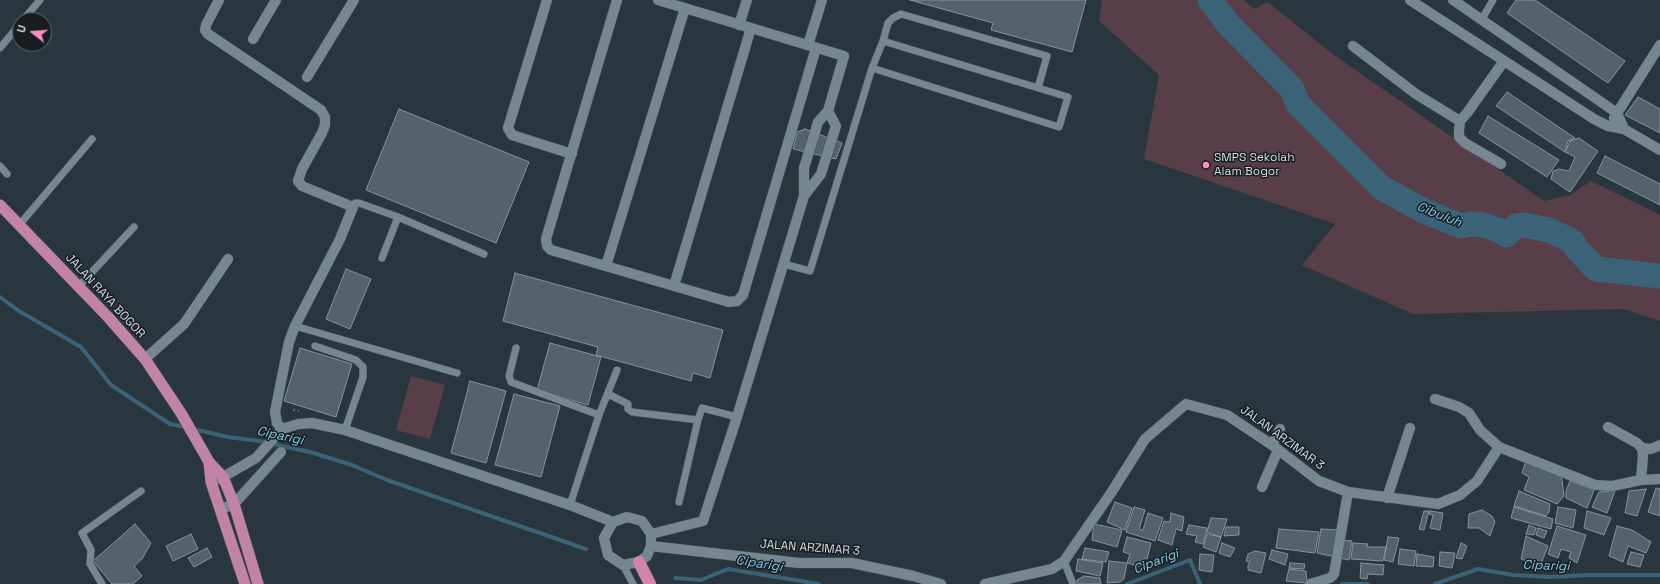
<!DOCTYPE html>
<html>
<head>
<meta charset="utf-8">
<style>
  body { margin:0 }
  #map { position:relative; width:1660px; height:584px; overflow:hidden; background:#29363d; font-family:"Space Grotesk",sans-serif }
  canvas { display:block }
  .north { position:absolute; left:12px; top:12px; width:40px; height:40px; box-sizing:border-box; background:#171d20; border:1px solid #636a6d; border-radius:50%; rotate:287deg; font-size:11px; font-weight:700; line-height:16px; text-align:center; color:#d4dde1 }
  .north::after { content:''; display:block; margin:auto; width:14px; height:18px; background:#fc8fc2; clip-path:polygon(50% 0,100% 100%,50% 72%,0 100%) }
</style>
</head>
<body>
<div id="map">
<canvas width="1660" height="584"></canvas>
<div class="north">U</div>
</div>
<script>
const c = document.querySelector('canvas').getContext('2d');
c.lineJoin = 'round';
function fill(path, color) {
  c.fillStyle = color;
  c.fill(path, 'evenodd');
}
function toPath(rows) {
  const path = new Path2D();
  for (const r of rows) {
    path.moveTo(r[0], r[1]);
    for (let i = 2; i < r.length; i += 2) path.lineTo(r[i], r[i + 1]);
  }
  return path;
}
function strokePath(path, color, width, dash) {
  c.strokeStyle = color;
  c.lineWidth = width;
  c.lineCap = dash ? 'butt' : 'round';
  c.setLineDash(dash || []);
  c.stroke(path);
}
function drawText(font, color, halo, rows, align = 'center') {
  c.font = font + ' "Space Grotesk",sans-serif';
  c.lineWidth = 3;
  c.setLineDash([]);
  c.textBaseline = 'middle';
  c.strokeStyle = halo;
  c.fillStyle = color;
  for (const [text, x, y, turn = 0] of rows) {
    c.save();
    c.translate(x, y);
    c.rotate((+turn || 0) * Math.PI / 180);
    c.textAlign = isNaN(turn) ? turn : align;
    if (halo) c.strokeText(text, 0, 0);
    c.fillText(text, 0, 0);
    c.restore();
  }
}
const green = toPath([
  [1102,0,1244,0,1254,9,1268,2,1334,55,1544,201,1570,195,1591,181,1660,215,1660,321,1623,309,1413,314,1302,265,1335,224,1144,159,1159,75,1099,21],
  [411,376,445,385,430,439,396,430]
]);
const stream = toPath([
  [0,297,19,311,81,347,111,385,170,424,187,427],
  [193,429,228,437,259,441,310,452,352,465,387,480,586,549],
  [675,578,701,580,728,569,819,584],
  [1127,584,1190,560,1200,584],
  [1342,584,1368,584],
  [1435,584,1478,569,1513,575,1551,577,1588,575,1660,575]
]);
const river = toPath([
  [1210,0,1228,24,1292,89,1298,104,1382,188,1424,211,1461,226,1471,224,1483,225,1498,230,1506,235,1516,226,1524,225,1549,230,1572,241,1577,249,1596,269,1660,276]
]);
const building = toPath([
  [910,0,1086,0,1072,52,991,30,993,23,910,0],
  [1516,0,1535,0,1625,61,1608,83,1507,13,1516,0],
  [1507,92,1575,138,1568,141,1565,152,1496,106,1507,92],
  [1638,97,1660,109,1660,133,1625,115,1638,97],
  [399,109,529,162,496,243,366,190,399,109],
  [1488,116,1559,160,1547,177,1479,133,1488,116],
  [805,129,842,143,836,159,793,149,797,132,805,129],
  [1579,138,1598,151,1570,192,1551,179,1553,171,1559,169,1569,171,1575,157,1565,152,1570,141,1579,138],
  [1605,156,1660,184,1660,205,1597,173,1605,156],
  [346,269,371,279,350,329,326,319,346,269],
  [515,273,723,330,710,378,693,373,691,381,596,355,598,347,503,321,515,273],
  [550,343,601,357,588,405,537,390,550,343],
  [300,348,352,364,336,417,284,401,300,348],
  [470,381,506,391,486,463,451,453,470,381],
  [514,394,560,406,541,477,495,465,514,394],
  [1526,461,1561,472,1564,496,1557,504,1524,490,1529,477,1522,473,1526,461],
  [1570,481,1594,490,1587,508,1566,498,1566,491,1570,481],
  [1656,488,1660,489,1660,516,1648,512,1656,488],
  [1646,489,1637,516,1625,513,1629,491,1646,489],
  [1519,491,1550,504,1549,512,1546,516,1514,506,1519,491],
  [1615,491,1607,513,1592,507,1599,492,1615,491],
  [1115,502,1132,508,1125,530,1107,522,1115,502],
  [1134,507,1145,510,1139,529,1143,530,1148,513,1163,518,1155,541,1126,532,1134,507],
  [1514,507,1553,519,1551,529,1511,518,1514,507],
  [1558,507,1576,510,1573,528,1555,523,1558,507],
  [1482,510,1492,516,1495,522,1490,536,1479,528,1468,528,1469,514,1482,510],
  [1424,511,1429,511,1424,530,1419,529,1424,511],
  [1430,511,1443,513,1440,530,1430,528,1433,515,1429,514,1430,511],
  [1587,511,1611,518,1604,535,1584,528,1587,511],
  [1171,513,1184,517,1182,531,1176,529,1172,545,1158,540,1164,521,1170,522,1171,513],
  [1211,518,1227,519,1221,537,1207,532,1211,518],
  [135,524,151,543,142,559,134,566,142,576,133,584,112,584,93,561,135,524],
  [1094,524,1122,530,1117,547,1092,540,1094,524],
  [1189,525,1207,528,1203,544,1195,542,1197,536,1186,534,1189,525],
  [1529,525,1536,528,1534,535,1526,534,1529,525],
  [1557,526,1586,535,1577,563,1569,558,1571,552,1561,549,1558,558,1548,554,1557,526],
  [1617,526,1632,530,1651,542,1646,553,1628,546,1623,562,1609,556,1617,526],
  [1226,527,1239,527,1239,535,1224,536,1226,527],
  [1538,528,1547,531,1544,538,1536,535,1538,528],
  [1279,529,1319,532,1315,553,1276,548,1279,529],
  [1321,529,1339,530,1335,557,1317,553,1321,529],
  [191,534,198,549,173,561,166,546,191,534],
  [1207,534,1221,537,1216,552,1203,547,1207,534],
  [1526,536,1548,546,1540,566,1521,559,1526,536],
  [1127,537,1151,543,1147,559,1144,558,1142,567,1127,563,1130,554,1123,552,1127,537],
  [1388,537,1399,538,1393,562,1384,560,1388,537],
  [1342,540,1352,541,1349,560,1339,558,1342,540],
  [1222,543,1235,548,1230,557,1219,553,1222,543],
  [1353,543,1368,544,1367,547,1386,547,1383,561,1351,559,1353,543],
  [1461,543,1467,546,1462,559,1456,558,1461,543],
  [207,548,212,557,194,567,188,558,207,548],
  [1085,548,1109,552,1106,562,1082,559,1085,548],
  [1400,549,1416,551,1414,566,1398,564,1400,549],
  [1272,550,1288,554,1285,565,1269,559,1272,550],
  [1255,551,1266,553,1261,573,1248,570,1248,565,1250,562,1246,561,1248,554,1255,551],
  [1440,552,1455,553,1452,568,1439,566,1440,552],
  [1631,552,1644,555,1640,567,1627,564,1631,552],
  [1200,554,1214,555,1212,572,1199,570,1200,554],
  [1417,554,1434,557,1433,567,1416,566,1417,554],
  [1078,559,1103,563,1100,576,1076,571,1078,559],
  [1109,561,1127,563,1124,579,1120,582,1107,583,1109,561],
  [1290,563,1305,564,1304,569,1289,568,1290,563],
  [1361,563,1384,565,1383,575,1368,574,1367,579,1360,578,1361,563],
  [1289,569,1306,571,1307,583,1286,581,1289,569],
  [1084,576,1100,578,1101,584,1077,584,1077,580,1084,576]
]);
const path = toPath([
  [293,410,299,411]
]);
const service = toPath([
  [1482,19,1493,0],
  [23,20,40,0],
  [883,41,888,23,893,18,901,14,1047,56,1038,88],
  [0,48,20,24],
  [0,166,7,174],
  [353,207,355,203,359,203,398,217,484,254],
  [20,224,92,139],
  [382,258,398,217],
  [784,264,810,271,872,68,883,41,1068,97,1059,127,872,68],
  [79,286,134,227],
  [295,326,457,373],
  [315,346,356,360,363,367,363,377,345,430],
  [516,348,509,376,511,382,599,415],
  [608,394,628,404,628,409,632,412,698,420,702,408,737,417],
  [679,502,698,420],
  [570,505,599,415,617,370],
  [1064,561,1073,584],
  [623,565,633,584],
  [102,584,90,564,91,550,82,533,141,491]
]);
const minor = toPath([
  [219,0,206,25,205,30,208,34,321,110,325,117,325,125,322,133,302,169,298,181,302,186,353,207,340,239,295,326,289,342,275,412,277,423,282,429],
  [547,0,508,128,512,135,572,154],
  [617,0,546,239,547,246,551,250,729,302,737,301,743,295,816,48],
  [1410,0,1594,119,1608,126,1624,129,1660,150],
  [1453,0,1617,113,1624,129],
  [739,25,747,0],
  [253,39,276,0],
  [808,45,822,0],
  [1353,46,1416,94,1460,121],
  [307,77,354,0],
  [1614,118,1660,45],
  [1501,164,1465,143,1459,137,1459,130,1460,121,1467,113,1504,61],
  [804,196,821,174,836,126,828,111],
  [606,266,685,8],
  [674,286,751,28],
  [145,359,184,324,228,259],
  [1435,399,1459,407,1469,413,1480,430,1499,447],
  [1608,427,1637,443,1642,448,1643,456,1641,480],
  [1272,445,1280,429],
  [1642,448,1651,449,1660,445],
  [211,482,223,477,256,458,282,429,298,424,312,423,345,430,570,505,613,522,627,517,642,521,651,534,651,546,647,556,639,562,623,565,608,555,604,538,613,522],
  [1262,487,1278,450],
  [1387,498,1410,428],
  [221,509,234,504,281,452],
  [651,534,703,521,737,417,804,196,804,168,818,122,828,111,844,56,658,0],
  [651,546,799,563,852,563,913,576,941,584],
  [985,584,1052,569,1064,561,1111,493,1145,439,1186,404,1227,415,1272,445,1319,481,1348,492,1438,504,1460,495,1477,481,1499,447,1595,485,1612,486,1641,480,1660,479],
  [1310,584,1330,578,1334,574,1348,492]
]);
const trunk = toPath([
  [0,205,108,317,145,359,181,413,209,462,223,477,234,504,258,584],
  [209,462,211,482,245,584]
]);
const motorway = toPath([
  [639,562,650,584]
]);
const markers = [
  [1206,165,4,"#fc8fc2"]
];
const poiNames = [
  ["SMPS Sekolah",1214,158],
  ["Alam Bogor",1214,172]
];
const streetNames = [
  ["JALAN RAYA BOGOR",105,296,47],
  ["JALAN ARZIMAR 3",1282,438,36],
  ["JALAN ARZIMAR 3",810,548,4]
];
const waterNames = [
  ["Cibuluh",1439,215,22],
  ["Ciparigi",280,436,12],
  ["Ciparigi",1156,562,-21],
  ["Ciparigi",759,564,9],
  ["Ciparigi",1546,566,2]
];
fill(green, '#583e49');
strokePath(stream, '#3a6377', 4);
strokePath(river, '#3a6377', 25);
fill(building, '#54636a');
strokePath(building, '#84939c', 1);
strokePath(service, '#485359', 8);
strokePath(minor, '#485359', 11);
strokePath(trunk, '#485359', 12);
strokePath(motorway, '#485359', 13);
strokePath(path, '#5e6a70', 2.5, [2, 3]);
strokePath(service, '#77878f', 7);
strokePath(minor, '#77878f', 10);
strokePath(trunk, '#c284a4', 11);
strokePath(motorway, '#d584a9', 12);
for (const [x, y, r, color] of markers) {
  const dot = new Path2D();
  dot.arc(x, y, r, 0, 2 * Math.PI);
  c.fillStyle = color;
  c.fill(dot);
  strokePath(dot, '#171d20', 1.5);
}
drawText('12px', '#d4dde1', '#171d20', poiNames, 'left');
drawText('12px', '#d4dde1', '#171d20', streetNames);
drawText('italic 13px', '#84cbee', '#171d20', waterNames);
</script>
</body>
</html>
